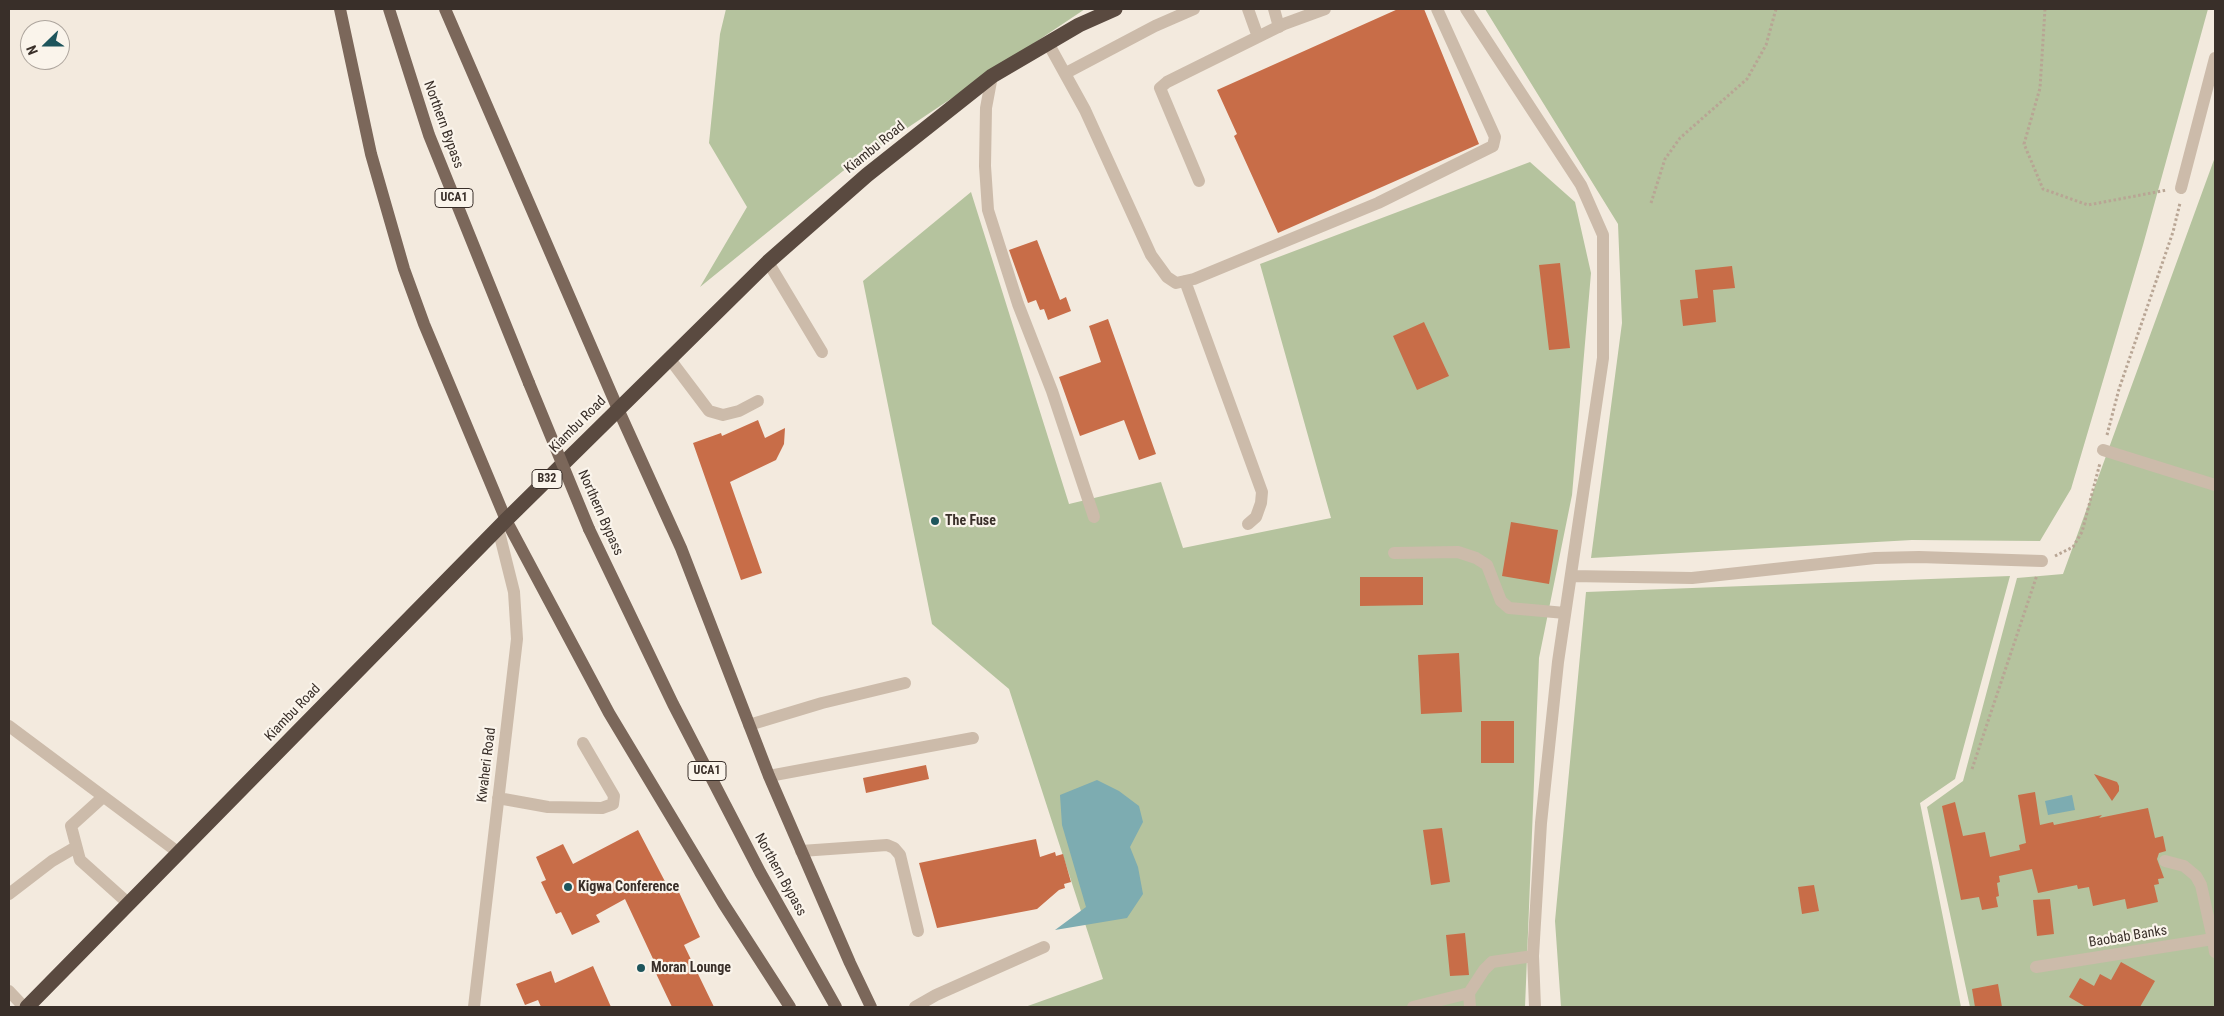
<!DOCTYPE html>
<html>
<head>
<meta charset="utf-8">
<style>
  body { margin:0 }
  #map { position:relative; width:2224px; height:1016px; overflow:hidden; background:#f3eade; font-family:"Roboto Condensed",sans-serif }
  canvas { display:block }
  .frame { position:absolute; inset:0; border:10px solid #392f29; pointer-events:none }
  .north { position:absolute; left:20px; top:20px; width:50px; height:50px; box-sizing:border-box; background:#faf4eb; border:1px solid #ada59d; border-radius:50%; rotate:248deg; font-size:14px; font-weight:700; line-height:20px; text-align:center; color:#392f29 }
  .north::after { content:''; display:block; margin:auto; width:18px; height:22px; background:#1e555c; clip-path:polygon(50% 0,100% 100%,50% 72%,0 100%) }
</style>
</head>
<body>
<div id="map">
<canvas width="2224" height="1016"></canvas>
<div class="frame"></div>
<div class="north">N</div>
</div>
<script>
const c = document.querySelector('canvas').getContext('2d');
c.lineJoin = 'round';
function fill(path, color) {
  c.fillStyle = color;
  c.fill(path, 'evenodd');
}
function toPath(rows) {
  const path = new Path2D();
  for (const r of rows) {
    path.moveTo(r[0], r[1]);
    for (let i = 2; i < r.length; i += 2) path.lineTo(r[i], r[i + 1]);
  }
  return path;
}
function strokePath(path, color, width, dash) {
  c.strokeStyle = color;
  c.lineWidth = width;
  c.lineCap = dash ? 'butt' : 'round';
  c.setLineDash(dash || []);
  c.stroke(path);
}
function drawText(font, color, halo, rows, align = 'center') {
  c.font = font + ' "Roboto Condensed",sans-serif';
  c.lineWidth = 4.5;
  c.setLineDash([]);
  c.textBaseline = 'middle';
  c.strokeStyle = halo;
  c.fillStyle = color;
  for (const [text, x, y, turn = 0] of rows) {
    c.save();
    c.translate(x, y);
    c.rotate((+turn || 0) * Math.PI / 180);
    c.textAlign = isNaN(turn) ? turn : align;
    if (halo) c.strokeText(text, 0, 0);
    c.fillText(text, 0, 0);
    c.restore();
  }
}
const green = toPath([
  [726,9,1085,9,843,171,700,287,747,207,709,143,720,34],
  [1485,9,2208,9,2143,245,2071,489,2040,541,1912,540,1591,558,1622,323,1618,224],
  [2215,157,2215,1007,1970,1007,1927,807,1963,781,2017,578,2063,574],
  [1530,162,1575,202,1591,273,1572,495,1539,658,1525,1007,1025,1007,1103,979,1009,689,932,624,863,281,971,192,1069,504,1161,482,1183,548,1331,518,1260,264],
  [2010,576,1955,779,1920,803,1961,1007,1561,1007,1555,921,1586,592]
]);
const water = toPath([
  [1097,780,1119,791,1139,806,1143,822,1130,847,1138,867,1143,894,1127,918,1055,930,1086,907,1062,825,1060,795],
  [2072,795,2075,810,2048,815,2045,801]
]);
const building = toPath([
  [1398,9,1424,9,1479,144,1278,233,1234,136,1237,134,1217,90],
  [1037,240,1060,300,1066,297,1071,311,1048,320,1044,309,1040,310,1036,300,1028,303,1009,250],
  [1560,263,1570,348,1549,350,1539,265],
  [1732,266,1735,288,1713,290,1716,322,1683,326,1680,300,1698,298,1695,270],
  [1108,319,1156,454,1139,460,1124,420,1080,436,1059,377,1101,362,1089,326],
  [1424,322,1449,376,1417,390,1393,336],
  [758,420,765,438,785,428,784,444,776,460,730,482,762,573,741,580,693,443,721,433,722,436],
  [1511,522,1558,530,1549,584,1502,576],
  [1360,577,1423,577,1423,605,1360,606],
  [1459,653,1462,712,1421,714,1418,655],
  [1481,721,1514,721,1514,763,1481,763],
  [926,765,929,779,866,793,863,778],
  [2094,774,2117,782,2119,786,2119,791,2112,801],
  [2035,792,2040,825,2053,822,2054,825,2102,815,2099,818,2148,808,2155,838,2163,836,2166,851,2159,853,2157,859,2164,878,2158,879,2159,884,2154,885,2158,902,2127,909,2125,899,2093,906,2089,887,2078,889,2077,885,2038,893,2032,869,1999,876,2000,882,1997,883,1999,896,1996,897,1998,907,1982,910,1979,897,1961,900,1942,806,1955,802,1963,836,1985,832,1990,857,2020,850,2019,845,2026,843,2018,795],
  [1442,828,1450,882,1431,885,1423,830],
  [638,830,670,891,677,888,700,937,684,945,714,1007,672,1007,651,963,654,961,625,899,596,915,600,922,572,935,561,912,556,914,541,882,546,880,536,857,563,844,573,864],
  [1036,839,1040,857,1055,852,1056,856,1063,854,1071,882,1064,884,1065,888,1059,890,1037,909,937,928,919,863],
  [1814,885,1819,911,1802,914,1798,887],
  [2050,899,2054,934,2037,936,2033,900],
  [1465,933,1469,975,1450,976,1446,935],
  [2121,962,2155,981,2140,1007,2086,1007,2069,997,2080,978,2094,986,2100,974,2111,980],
  [593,966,611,1007,541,1007,538,1000,525,1005,516,984,551,971,555,983],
  [1998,984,2002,1007,1975,1007,1972,989]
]);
const path = toPath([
  [2045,9,2040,88,2024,144,2043,189,2088,205,2167,190],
  [1651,203,1665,159,1680,138,1747,79,1766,45,1776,9],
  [2107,435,2119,389,2173,232,2180,203],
  [2055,556,2073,547,2082,532,2100,463],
  [1972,769,2037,575]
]);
const minor = toPath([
  [1248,9,1258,37],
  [1274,9,1279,27],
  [1466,9,1581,185,1603,235,1603,358,1558,662,1541,823,1533,956,1535,1007],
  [1048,43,1085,110,1151,255,1167,277,1176,283,1194,279,1378,203,1493,146,1495,137,1491,128,1437,9],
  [1066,73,1155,26,1194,9],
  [992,76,986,108,985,166,988,210,1018,304,1052,391,1094,517],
  [1199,181,1160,88,1167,82,1284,24,1325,9],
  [2181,188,2215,58],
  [768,262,822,352],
  [1185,281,1262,492,1261,503,1256,517,1248,524],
  [669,358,709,411,723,415,739,411,758,401],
  [2103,450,2215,485],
  [1394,553,1458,552,1476,558,1487,565,1501,601,1509,608,1565,613],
  [1571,576,1692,578,1875,558,1919,557,2042,561],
  [749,725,822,703,905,683],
  [9,726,179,853],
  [769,776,973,738],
  [103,797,71,826,80,860,129,904],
  [498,798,548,807,602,808,613,804,614,796,583,743],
  [801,851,887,845,894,848,900,855,918,931],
  [2165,861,2184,866,2196,876,2201,885,2213,939],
  [9,894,52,861,76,847],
  [2036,967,2213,939,2215,952],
  [9,991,24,1007],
  [1469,993,1470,1007],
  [474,1007,517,639,514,592,498,528],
  [915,1007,936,995,1044,947],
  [1413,1007,1469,993,1484,970,1492,962,1533,956]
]);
const major = toPath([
  [340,9,371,154,404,269,424,324,506,520,609,713,723,903,790,1007],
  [389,9,429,135,529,383],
  [445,9,618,409,681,548,769,776,850,963,871,1007],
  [589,529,673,704,760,872,836,1007]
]);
const highway = toPath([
  [27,1007,506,520,768,262,867,175,992,76,1079,25,1115,9]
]);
const majorBridge = toPath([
  [529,383,589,529]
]);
const markers = [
  [935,521,5,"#1e555c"],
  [568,887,5,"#1e555c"],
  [641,968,5,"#1e555c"]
];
const shields = [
  [454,198,38],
  [547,479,30],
  [707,771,38]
];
const shieldNames = [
  ["UCA1",454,198],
  ["B32",547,479],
  ["UCA1",707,771]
];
const streetNames = [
  ["Northern Bypass",443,125,70],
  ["Kiambu Road",875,148,-39],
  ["Kiambu Road",578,425,-45],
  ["Northern Bypass",600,513,66],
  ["Kiambu Road",293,713,-46],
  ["Kwaheri Road",487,765,-83],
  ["Northern Bypass",780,875,61],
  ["Baobab Banks",2128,937,-9]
];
const poiNames = [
  ["The Fuse",945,521],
  ["Kigwa Conference",578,887],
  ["Moran Lounge",651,968]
];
fill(green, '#b5c39e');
fill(water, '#7dacb1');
fill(building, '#c86d48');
strokePath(path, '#b8a594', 3, [2.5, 2.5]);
strokePath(minor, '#cba', 12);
strokePath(major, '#7b675a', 12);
strokePath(highway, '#5a4a40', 15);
strokePath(majorBridge, '#7b675a', 12);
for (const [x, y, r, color] of markers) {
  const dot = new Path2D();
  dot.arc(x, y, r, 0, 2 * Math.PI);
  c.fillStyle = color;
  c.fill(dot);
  strokePath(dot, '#faf4eb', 2);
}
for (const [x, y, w] of shields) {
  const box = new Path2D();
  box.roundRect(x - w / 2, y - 9.5, w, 19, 4);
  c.fillStyle = '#faf4eb';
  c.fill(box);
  strokePath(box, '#392f29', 1);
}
drawText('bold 12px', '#392f29', null, shieldNames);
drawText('14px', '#392f29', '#faf4eb', streetNames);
drawText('bold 14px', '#392f29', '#faf4eb', poiNames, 'left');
</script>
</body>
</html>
